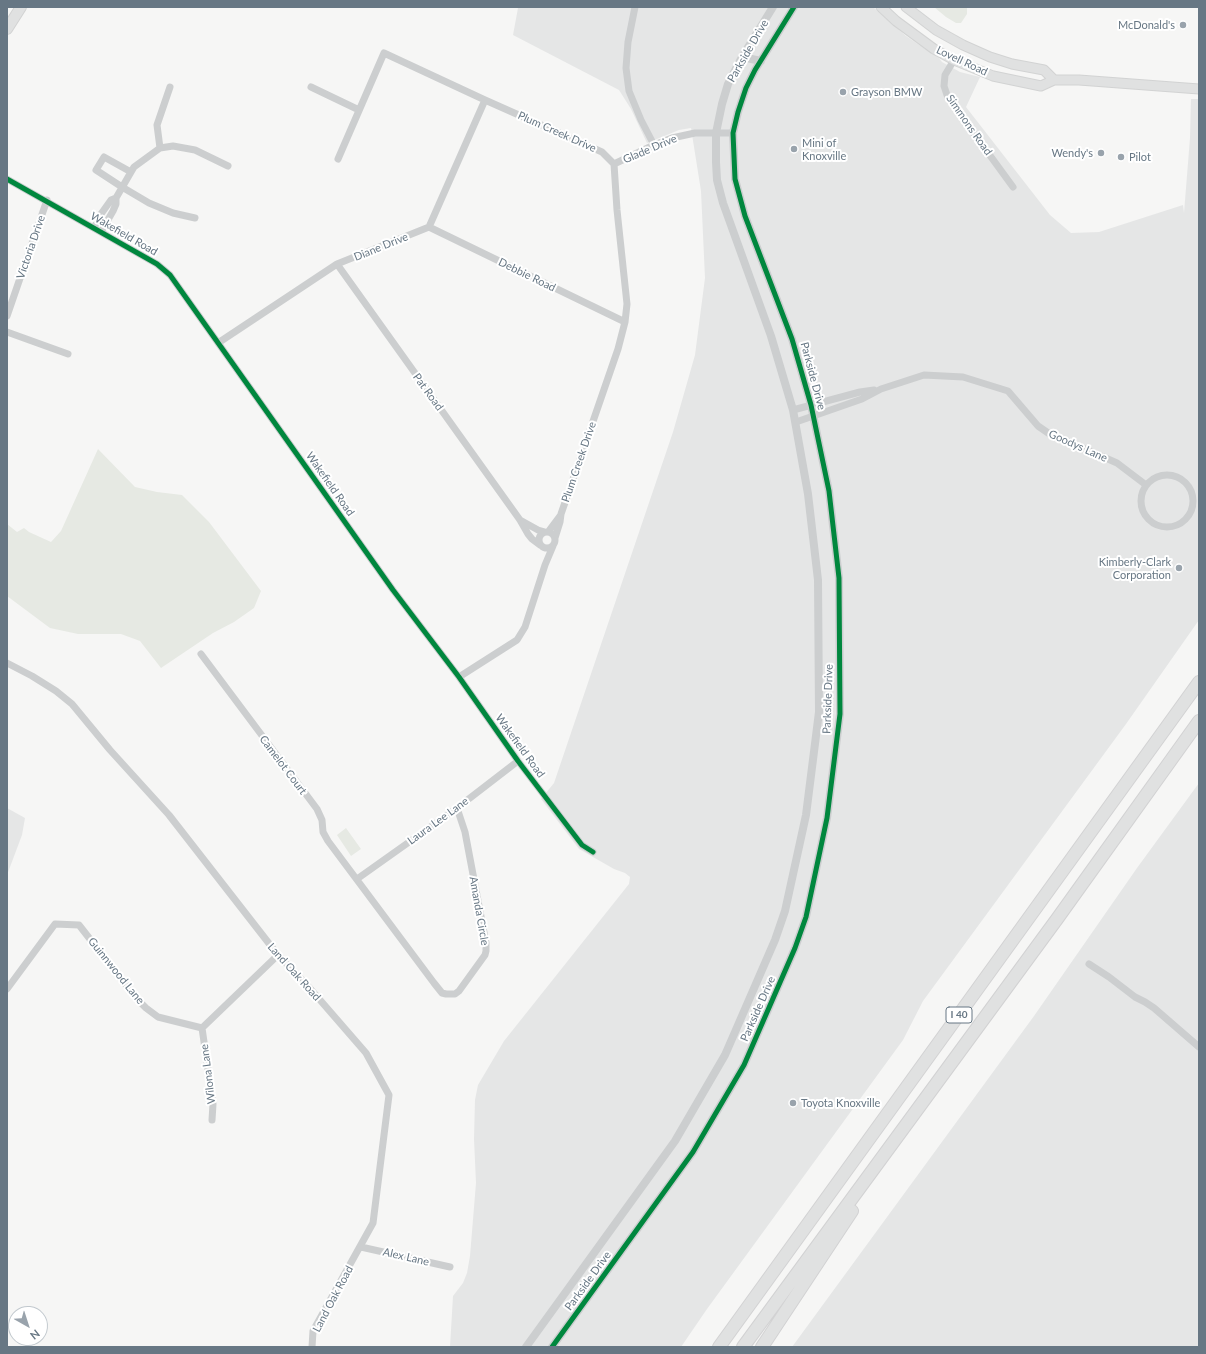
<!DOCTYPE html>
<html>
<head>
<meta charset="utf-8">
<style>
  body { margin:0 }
  #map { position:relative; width:1206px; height:1354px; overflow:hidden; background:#f6f6f5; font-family:Lato,sans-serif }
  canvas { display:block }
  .frame { position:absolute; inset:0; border:8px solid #677784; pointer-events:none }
  .north { position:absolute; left:8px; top:1306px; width:40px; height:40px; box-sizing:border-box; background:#fff; border:1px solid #c2c9ce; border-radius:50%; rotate:141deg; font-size:11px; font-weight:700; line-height:16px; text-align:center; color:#677784 }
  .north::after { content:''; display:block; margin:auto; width:14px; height:18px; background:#99a3ac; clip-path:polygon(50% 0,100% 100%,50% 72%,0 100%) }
</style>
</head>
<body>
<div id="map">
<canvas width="1206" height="1354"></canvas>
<div class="frame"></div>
<div class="north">N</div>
</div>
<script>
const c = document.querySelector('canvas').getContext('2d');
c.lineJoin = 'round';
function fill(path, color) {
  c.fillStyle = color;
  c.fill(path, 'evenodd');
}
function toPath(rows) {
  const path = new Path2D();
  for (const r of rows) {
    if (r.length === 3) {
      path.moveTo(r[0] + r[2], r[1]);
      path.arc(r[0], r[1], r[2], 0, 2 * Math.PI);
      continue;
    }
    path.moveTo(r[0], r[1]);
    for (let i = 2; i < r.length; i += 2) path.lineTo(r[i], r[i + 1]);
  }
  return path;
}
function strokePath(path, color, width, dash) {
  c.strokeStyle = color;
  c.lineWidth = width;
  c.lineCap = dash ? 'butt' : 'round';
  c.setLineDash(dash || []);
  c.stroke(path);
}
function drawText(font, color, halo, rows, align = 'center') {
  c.font = font + ' Lato,sans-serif';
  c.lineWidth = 4;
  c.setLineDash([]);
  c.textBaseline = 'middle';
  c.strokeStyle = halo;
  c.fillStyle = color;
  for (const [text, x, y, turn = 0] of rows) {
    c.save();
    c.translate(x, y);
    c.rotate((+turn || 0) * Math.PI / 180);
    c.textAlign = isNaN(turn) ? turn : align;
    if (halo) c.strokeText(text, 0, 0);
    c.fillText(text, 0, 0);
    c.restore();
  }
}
const built = toPath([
  [516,7,873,7,906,36,939,58,942,62,960,72,980,77,966,107,1050,215,1071,233,1099,232,1183,205,1184,213,1190,138,1191,99,1199,99,1199,620,1126,724,923,1001,903,1040,707,1309,681,1347,450,1347,453,1296,463,1283,467,1273,470,1256,476,1183,474,1139,475,1100,478,1085,504,1041,629,884,630,877,625,873,614,869,579,849,541,799,554,783,673,432,695,355,705,278,701,191,691,128,679,130,647,143,631,109,619,90,513,35,518,8],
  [1199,783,1199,1347,792,1347,1034,1016,1137,868],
  [7,808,25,818,22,835,7,875]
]);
const green = toPath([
  [934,7,967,7,967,14,961,23,956,23,946,17],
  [98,449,135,487,157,492,182,495,209,522,261,591,254,608,234,622,213,633,161,668,140,641,121,634,78,634,50,628,7,596,7,524,17,532,24,528,29,532,51,542,61,531],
  [346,828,361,849,351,856,337,835]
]);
const minor = toPath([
  [635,7,628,42,626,68,629,91,641,120,654,145],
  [954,60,945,75,944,86,948,98,1013,187],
  [311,87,359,110],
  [160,148,157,125,170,87],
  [338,159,384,53,485,100,602,152,614,164,617,210,627,304,625,322,618,349,561,514,560,522,555,538],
  [614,164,654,145,672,138,695,133,733,133],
  [131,172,104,157,96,170,122,187,149,203,173,213,195,218],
  [7,179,157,264,170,275,393,590,459,677,518,761,582,845,593,852],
  [429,227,625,322],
  [94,228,101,214,111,200,116,198],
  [101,232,113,211,116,204,116,198,131,172,134,167,160,148,173,146,195,150,228,166],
  [337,264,520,520,528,534,532,539,540,545],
  [7,316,47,200],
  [7,332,68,354],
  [218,343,337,264,429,227,485,100],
  [793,410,860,392,874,390],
  [796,422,862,399,881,389,924,375,963,377,1008,391,1038,426,1054,437,1067,441,1117,463,1146,485],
  [1167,501,26],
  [520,520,538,530,545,532],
  [547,540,8],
  [548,532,560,516],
  [201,654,317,809,322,820,323,832,328,841,434,983,442,993,446,994,455,994,459,991,485,955,486,951,486,943,465,832,457,808],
  [7,663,32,676,56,691,72,704,110,750,169,815,278,955,307,985,366,1053,389,1095,373,1223,313,1331,312,1347],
  [459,677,517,640,525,627,545,565,553,546],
  [357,879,457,808,518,761],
  [1089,964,1109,977,1135,997,1145,1002,1154,1008,1199,1047],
  [7,989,55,924,79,925,136,998,146,1008,158,1017,202,1028],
  [202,1028,278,955],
  [202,1028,213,1104,212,1120],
  [361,1247,450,1267]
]);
const tertiary = toPath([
  [742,57,761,61],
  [526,1347,675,1141,725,1055,775,940,785,911,806,815,819,712,818,580,808,494,793,410,771,336,723,203,717,180,716,162,716,133,722,104,728,84,742,57,773,7],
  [552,1347,693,1152,744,1065,795,948,806,917,827,818,840,714,839,578,829,491,811,405,792,339,745,216,735,179,733,133,738,112,746,88,755,70,794,7]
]);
const secondary = toPath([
  [881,7,896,21,934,49,954,60,993,76,1041,86,1054,80,1079,80,1199,89],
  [906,7,936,30,963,45,990,57,1012,64,1044,70,1054,80]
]);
const primary = toPath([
  [7,29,21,7]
]);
const motorway = toPath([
  [719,1347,1199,682],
  [743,1347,1057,919,1199,721],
  [762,1347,852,1211]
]);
const cycleway = toPath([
  [7,179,157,264,170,275,393,590,459,677,518,761,582,845,593,852],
  [552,1347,693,1152,744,1065,795,948,806,917,827,818,840,714,839,578,829,491,811,405,792,339,745,216,735,179,733,133,738,112,746,88,755,70,794,7]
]);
const markers = [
  [1183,25,4,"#99a3ac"],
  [843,92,4,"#99a3ac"],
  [794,149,4,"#99a3ac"],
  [1101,153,4,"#99a3ac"],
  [1121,157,4,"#99a3ac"],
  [1179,568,4,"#99a3ac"],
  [793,1103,4,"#99a3ac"]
];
const shields = [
  [959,1015,26]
];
const shieldNames = [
  ["I 40",959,1015]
];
const poiNames = [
  ["McDonald's",1175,25,"right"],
  ["Grayson BMW",851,92],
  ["Mini of",802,143],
  ["Knoxville",802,156],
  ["Wendy's",1093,153,"right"],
  ["Pilot",1129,157],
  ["Kimberly-Clark",1171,562,"right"],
  ["Corporation",1171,575,"right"],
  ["Toyota Knoxville",801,1103]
];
const streetNames = [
  ["Parkside Drive",748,51,-60],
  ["Lovell Road",962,61,25],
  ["Simmons Road",969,125,55],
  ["Plum Creek Drive",557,132,24],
  ["Glade Drive",650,149,-23],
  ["Wakefield Road",124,234,30],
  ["Victoria Drive",31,247,-71],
  ["Diane Drive",381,247,-22],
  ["Debbie Road",527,275,26],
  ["Parkside Drive",813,376,75],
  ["Pat Road",428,392,54],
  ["Goodys Lane",1078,446,24],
  ["Plum Creek Drive",579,462,-71],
  ["Wakefield Road",330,484,55],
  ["Parkside Drive",828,699,-88],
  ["Wakefield Road",520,746,54],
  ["Camelot Court",283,765,53],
  ["Laura Lee Lane",438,821,-36],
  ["Amanda Circle",479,911,80],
  ["Guinnwood Lane",116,971,51],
  ["Land Oak Road",294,972,48],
  ["Parkside Drive",758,1009,-66],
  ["Wilona Lane",208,1074,-97],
  ["Alex Lane",406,1257,13],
  ["Parkside Drive",588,1281,-54],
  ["Land Oak Road",333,1299,-62]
];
fill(built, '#e5e6e6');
fill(green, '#e6e9e3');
strokePath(secondary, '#d2d3d3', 11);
strokePath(primary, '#d2d3d3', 12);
strokePath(motorway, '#d2d2d3', 14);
strokePath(minor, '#cccecf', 7);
strokePath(tertiary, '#cccecf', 8);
strokePath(secondary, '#e0e1e1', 9);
strokePath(primary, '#e0e1e1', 10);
strokePath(motorway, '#e0e1e1', 12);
strokePath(cycleway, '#00873e', 5);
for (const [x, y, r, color] of markers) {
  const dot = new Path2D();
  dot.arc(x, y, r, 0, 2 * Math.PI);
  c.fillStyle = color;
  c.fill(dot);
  strokePath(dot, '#fff', 1.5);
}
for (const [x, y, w] of shields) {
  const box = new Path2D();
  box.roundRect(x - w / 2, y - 8, w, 16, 3);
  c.fillStyle = '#fff';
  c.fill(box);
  strokePath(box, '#677784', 1);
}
drawText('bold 10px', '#677784', null, shieldNames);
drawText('11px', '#677784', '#fff', poiNames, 'left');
drawText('11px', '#677784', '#fff', streetNames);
</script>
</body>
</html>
